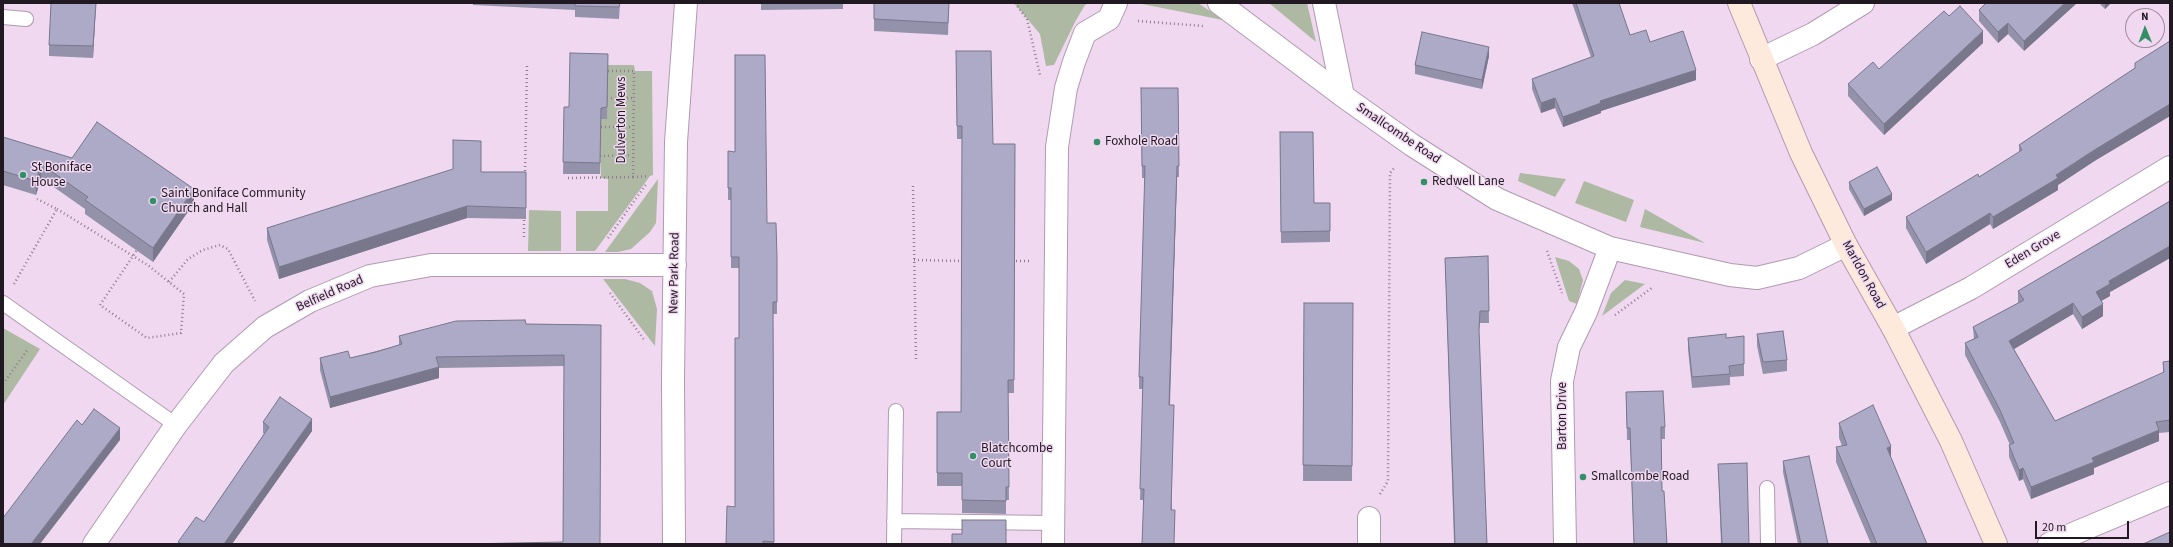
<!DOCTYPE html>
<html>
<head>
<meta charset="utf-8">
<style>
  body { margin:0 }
  #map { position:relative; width:2173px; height:547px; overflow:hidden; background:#f0d8f0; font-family:"Source Sans 3",sans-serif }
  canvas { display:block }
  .frame { position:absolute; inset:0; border:4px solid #211921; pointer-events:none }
  .north { position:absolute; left:2125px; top:8px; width:40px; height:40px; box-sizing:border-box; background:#f0d8f0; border:1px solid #9d8c9d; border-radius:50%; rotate:359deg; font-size:11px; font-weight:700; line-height:16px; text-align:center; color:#211921 }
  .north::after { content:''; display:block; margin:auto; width:14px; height:18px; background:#338f66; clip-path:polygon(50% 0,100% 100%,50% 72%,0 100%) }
  .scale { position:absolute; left:2035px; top:521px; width:94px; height:18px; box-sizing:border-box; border:2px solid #211921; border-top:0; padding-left:5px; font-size:12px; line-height:14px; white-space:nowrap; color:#211921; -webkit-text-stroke:3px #f0d8f0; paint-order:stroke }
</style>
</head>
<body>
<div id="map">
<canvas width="2173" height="547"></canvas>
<div class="frame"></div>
<div class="north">N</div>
<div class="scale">20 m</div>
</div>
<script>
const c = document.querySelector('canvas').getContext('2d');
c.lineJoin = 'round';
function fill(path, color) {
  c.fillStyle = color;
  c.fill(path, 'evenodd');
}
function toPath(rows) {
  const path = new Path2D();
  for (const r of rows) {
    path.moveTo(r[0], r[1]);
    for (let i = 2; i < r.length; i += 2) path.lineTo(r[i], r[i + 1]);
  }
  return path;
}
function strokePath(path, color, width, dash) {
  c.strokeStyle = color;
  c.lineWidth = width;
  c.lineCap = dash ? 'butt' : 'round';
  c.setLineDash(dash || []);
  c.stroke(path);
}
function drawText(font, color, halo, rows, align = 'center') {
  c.font = font + ' "Source Sans 3",sans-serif';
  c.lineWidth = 3;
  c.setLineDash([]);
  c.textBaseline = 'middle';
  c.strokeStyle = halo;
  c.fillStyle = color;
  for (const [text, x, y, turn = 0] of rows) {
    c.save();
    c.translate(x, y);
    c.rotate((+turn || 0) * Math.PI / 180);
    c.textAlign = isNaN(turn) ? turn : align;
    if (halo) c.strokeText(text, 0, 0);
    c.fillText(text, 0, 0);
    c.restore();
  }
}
const green = toPath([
  [1014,3,1089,3,1085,5,1075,22,1054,65,1046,66,1040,34],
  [1137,3,1198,3,1223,20],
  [1269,3,1307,3,1316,42],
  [607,65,634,65,635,71,652,71,653,175,650,176,595,251,576,251,576,211,608,211,608,179,601,178,600,147,601,119,607,118],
  [1520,173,1566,179,1555,197,1518,181],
  [658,179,656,223,650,232,631,249,618,252,605,252],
  [1584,181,1634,200,1626,222,1575,203],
  [1645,209,1705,243,1640,227],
  [529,210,561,211,561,251,528,251],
  [1555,257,1569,261,1579,269,1583,280,1577,304,1569,301],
  [603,279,625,279,640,283,652,291,657,309,655,346],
  [1625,280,1645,284,1602,316,1611,293],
  [3,328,40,349,3,405]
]);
const path = toPath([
  [1015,3,1027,19,1040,75],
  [1138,21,1203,26],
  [607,98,633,98],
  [601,127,633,127],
  [600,156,632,155],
  [525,175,527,64],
  [633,177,648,176],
  [568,178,633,177,634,71,608,71],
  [913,186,916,360],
  [57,209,133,256,149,266,184,294,181,333,147,338,100,305,133,256,137,250],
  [524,237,524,216],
  [608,238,647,183],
  [1547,251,1562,293],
  [914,260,963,261],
  [1012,261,1029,261],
  [169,282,188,259,203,250,220,245,228,249,255,301],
  [14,284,57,209,37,199],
  [610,293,645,341],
  [1615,315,1653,287],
  [3,384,28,349],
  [1380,494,1388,481,1390,173,1395,167]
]);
const lane = toPath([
  [3,17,26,19],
  [3,303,176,425],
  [1767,488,1768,544],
  [894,521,1054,523],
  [894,544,896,411]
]);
const street = toPath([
  [1219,3,1343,96,1412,145,1497,199,1610,248,1730,275,1757,278,1799,268,1846,245],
  [1324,3,1343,96],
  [1761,59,1813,34,1863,3],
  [1893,328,1971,288,2170,167],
  [94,544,176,425,224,363,265,327,310,301,370,276,431,265,675,265],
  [674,544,673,378,676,142,686,3],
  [1053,544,1057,147,1066,88,1074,62,1085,33,1109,19,1116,3],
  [1369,544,1369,518],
  [1565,544,1562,381,1569,347,1586,312,1610,248],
  [2049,544,2170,493]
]);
const secondary = toPath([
  [1739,3,1801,153,1846,245,1893,328,1951,441,1996,544]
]);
const wall = toPath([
  [96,3,93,58,49,56,49,45],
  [473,3,620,3,619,19,575,17,575,10,473,5],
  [761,3,843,3,843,9,761,10],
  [949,3,948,35,874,31,874,19],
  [1572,3,1619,3,1630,35,1650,42,1696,80,1601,111,1601,113,1563,127,1555,108,1541,113,1532,89,1532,79,1591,57],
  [2077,3,2024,51,2008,34,1998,43,1979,21,1979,10],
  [2099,3,2111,3,2105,9],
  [1949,16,1983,43,1884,135,1848,96,1848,84,1879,69],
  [2170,41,2170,116,2096,160,2058,185,2058,190,1993,229,1990,224,1926,264,1906,228,1906,217,1979,177,2019,153,2019,145,2135,68],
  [956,51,993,144,1015,144,1014,393,1008,393,1009,500,1006,500,1006,514,962,513,962,486,937,486,937,412,961,412,962,139,957,139],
  [608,54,607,119,601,119,600,174,563,174,564,107,569,107],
  [1489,56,1482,89,1415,74,1415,65],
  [1141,88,1178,88,1179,177,1177,177,1170,405,1172,510,1175,521,1144,500,1140,500,1143,389,1139,389,1139,377,1145,178,1142,178],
  [1280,132,1314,203,1330,203,1330,242,1281,243],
  [3,137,194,203,153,262,85,214,85,209,41,178,36,195,3,185],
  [728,151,767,223,777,257,777,314,773,314,774,544,726,544,735,507,739,338,739,268,731,268,731,200,728,200],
  [481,172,526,172,526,219,467,218,279,279,267,240,267,228],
  [1849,182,1892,200,1864,216,1849,189],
  [2170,201,2170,258,2110,292,2110,296,2101,301,2103,316,2082,329,2073,314,2014,349,2055,421,2163,373,2163,362,2170,361,2170,432,2159,433,2159,441,2094,468,2094,474,2031,499,2023,479,2019,481,2009,457,2009,445,2010,445,2000,422,1965,355,1965,343,1974,339,1973,327,2018,303,2018,291],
  [1488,256,1489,323,1480,323,1479,332,1487,544,1454,544,1445,258],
  [1304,303,1353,303,1352,481,1303,481],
  [526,324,601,325,563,542,564,366,439,368,439,378,330,408,320,370,320,358,350,358,399,345,399,336],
  [1757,334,1787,360,1787,371,1763,374,1757,346],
  [1688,338,1726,338,1744,364,1744,376,1730,377,1730,385,1692,388,1688,349],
  [1626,392,1665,427,1665,439,1661,439,1662,491,1667,544,1634,544,1630,440,1627,440],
  [263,422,312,431,232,544,178,544,178,542,204,522,264,434,263,433],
  [1839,423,1891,458,1927,544,1871,544,1836,462,1836,447,1842,446,1839,438],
  [1783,461,1828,544,1798,544,1783,472],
  [1718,464,1749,544,1721,544]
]);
const shadedWall = toPath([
  [96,3,93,58,93,46],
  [2065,3,2077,3,2024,51,2024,41],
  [2105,3,2111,3,2105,9],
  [2008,23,2008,34,1998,43,1998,32],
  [1983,31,1983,43,1884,135,1884,124],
  [1489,47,1489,56,1482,89,1482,80],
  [1696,70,1696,80,1601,111,1601,113,1563,127,1563,117,1600,101],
  [1555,98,1555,108,1541,113,1541,103],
  [2170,104,2170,116,2096,160,2058,185,2058,190,1993,229,1993,217,2096,149],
  [41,164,41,178,36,195,36,181],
  [1177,166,1177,177,1169,416,1169,405],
  [194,189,194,203,153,262,153,248],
  [1892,194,1892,200,1864,216,1864,209],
  [467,206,467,218,279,279,279,267],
  [1990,213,1990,224,1926,264,1926,252],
  [2170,246,2170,258,2110,292,2110,296,2096,304,2096,292,2109,281],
  [2073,303,2073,314,2009,352,2009,341],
  [2103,304,2103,316,2082,329,2082,317],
  [439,367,439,378,330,408,330,397],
  [312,419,312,431,232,544,224,544],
  [120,428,120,440,40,544,31,544],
  [2159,430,2159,441,2094,468,2094,474,2031,499,2031,487,2092,458],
  [1891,446,1891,461,1887,448],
  [2023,468,2023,479,2019,481,2019,470]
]);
const building = toPath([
  [51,3,96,3,93,46,49,45,51,3],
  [575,3,620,3,619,7,575,6,575,3],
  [874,3,949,3,948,23,874,19,874,3],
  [1576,3,1619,3,1630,35,1646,30,1650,42,1683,31,1696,70,1600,101,1601,103,1563,117,1555,98,1541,103,1532,79,1594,56,1576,3],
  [1986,3,2065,3,2024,41,2008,23,1998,32,1979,10,1986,3],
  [1960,6,1983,31,1884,124,1848,84,1873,62,1879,69,1944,11,1949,16,1960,6],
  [1422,32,1489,47,1482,80,1415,65,1422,32],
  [2170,41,2170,104,2096,149,2056,175,2058,178,1993,217,1990,213,1926,252,1906,217,1978,174,1979,177,2022,150,2019,145,2135,68,2135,63,2170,41],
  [956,51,991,51,993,144,1015,144,1014,380,1008,380,1009,487,1006,487,1006,501,962,500,962,473,937,473,937,412,961,412,962,126,957,126,956,51],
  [570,53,608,54,607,107,601,108,600,163,563,162,564,107,569,107,570,53],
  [735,55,765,55,767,223,776,223,777,257,777,302,773,302,774,542,763,541,763,544,726,544,727,506,735,507,735,338,739,338,739,257,731,257,731,188,728,188,728,151,735,152,735,55],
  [1141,88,1178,88,1179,166,1177,166,1169,405,1174,405,1171,510,1175,510,1174,544,1142,544,1144,489,1140,489,1143,377,1139,377,1145,166,1142,166,1141,88],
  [97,122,194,189,153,248,85,200,88,197,41,164,36,181,3,171,3,137,72,158,97,122],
  [1280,132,1313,132,1314,203,1330,203,1330,231,1281,232,1280,132],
  [453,140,481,141,481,172,526,172,526,208,467,206,279,267,267,228,453,169,453,140],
  [1877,167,1892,194,1864,209,1849,182,1877,167],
  [2170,201,2170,246,2109,281,2110,284,2096,292,2103,304,2082,317,2073,303,2009,341,2055,421,2164,372,2163,362,2170,361,2170,420,2156,422,2159,430,2092,458,2094,462,2031,487,2023,468,2019,470,2009,445,2014,443,2000,410,1965,343,1978,337,1973,327,2024,300,2018,291,2170,201],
  [1488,256,1489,311,1480,311,1479,329,1487,544,1455,544,1445,258,1488,256],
  [1304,303,1353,303,1352,466,1303,465,1304,303],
  [525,320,526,324,601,325,600,544,466,544,563,542,564,355,436,357,439,367,330,397,320,358,348,351,350,358,376,352,402,344,399,336,456,321,525,320],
  [1783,331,1787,360,1763,362,1757,334,1783,331],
  [1726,334,1726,338,1744,336,1744,364,1729,366,1730,374,1692,377,1688,338,1726,334],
  [1663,391,1665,427,1661,427,1662,491,1664,491,1667,544,1634,544,1630,428,1627,428,1626,392,1663,391],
  [280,397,312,419,224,544,182,544,178,542,196,517,204,522,269,427,263,422,280,397],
  [1873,405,1891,446,1887,448,1927,544,1877,544,1836,447,1847,445,1839,423,1873,405],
  [94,409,120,428,31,544,3,544,3,518,77,420,82,425,94,409],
  [1809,456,1828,544,1801,544,1783,461,1809,456],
  [1747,463,1749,544,1722,544,1718,464,1747,463],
  [962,520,1006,520,1006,544,952,544,952,534,962,534,962,520],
  [2170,532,2170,544,2143,544,2170,532]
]);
const markers = [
  [1097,142,4,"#338f66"],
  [23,175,4,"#338f66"],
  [1424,182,4,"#338f66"],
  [153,201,4,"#338f66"],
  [973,456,4,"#338f66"],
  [1583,477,4,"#338f66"]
];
const streetNames = [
  ["Dulverton Mews",622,120,-90],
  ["Smallcombe Road",1398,134,34],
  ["Eden Grove",2033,250,-31],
  ["New Park Road",675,273,-89],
  ["Marldon Road",1863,275,61],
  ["Belfield Road",330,294,-24],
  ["Barton Drive",1563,416,-90]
];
const poiNames = [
  ["Foxhole Road",1105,142],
  ["St Boniface",31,168],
  ["House",31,183],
  ["Redwell Lane",1432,182],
  ["Saint Boniface Community",161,194],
  ["Church and Hall",161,209],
  ["Blatchcombe",981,449],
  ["Court",981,464],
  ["Smallcombe Road",1591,477]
];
fill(green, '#aeb9a3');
strokePath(lane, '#b09ab1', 16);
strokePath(street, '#b09ab1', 24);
strokePath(secondary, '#b09ab1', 24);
strokePath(path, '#8f7f8f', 2.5, [1, 3]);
strokePath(lane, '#fff', 14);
strokePath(street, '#fff', 22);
strokePath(secondary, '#fdeadc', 22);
fill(wall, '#9492ab');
fill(shadedWall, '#78778b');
fill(building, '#acaac7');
strokePath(building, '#78778b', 1);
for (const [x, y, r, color] of markers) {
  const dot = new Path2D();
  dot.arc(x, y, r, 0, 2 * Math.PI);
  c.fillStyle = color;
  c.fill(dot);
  strokePath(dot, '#f0d8f0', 1.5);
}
drawText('13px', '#211921', '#f0d8f0', streetNames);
drawText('13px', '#211921', '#f0d8f0', poiNames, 'left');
</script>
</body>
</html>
